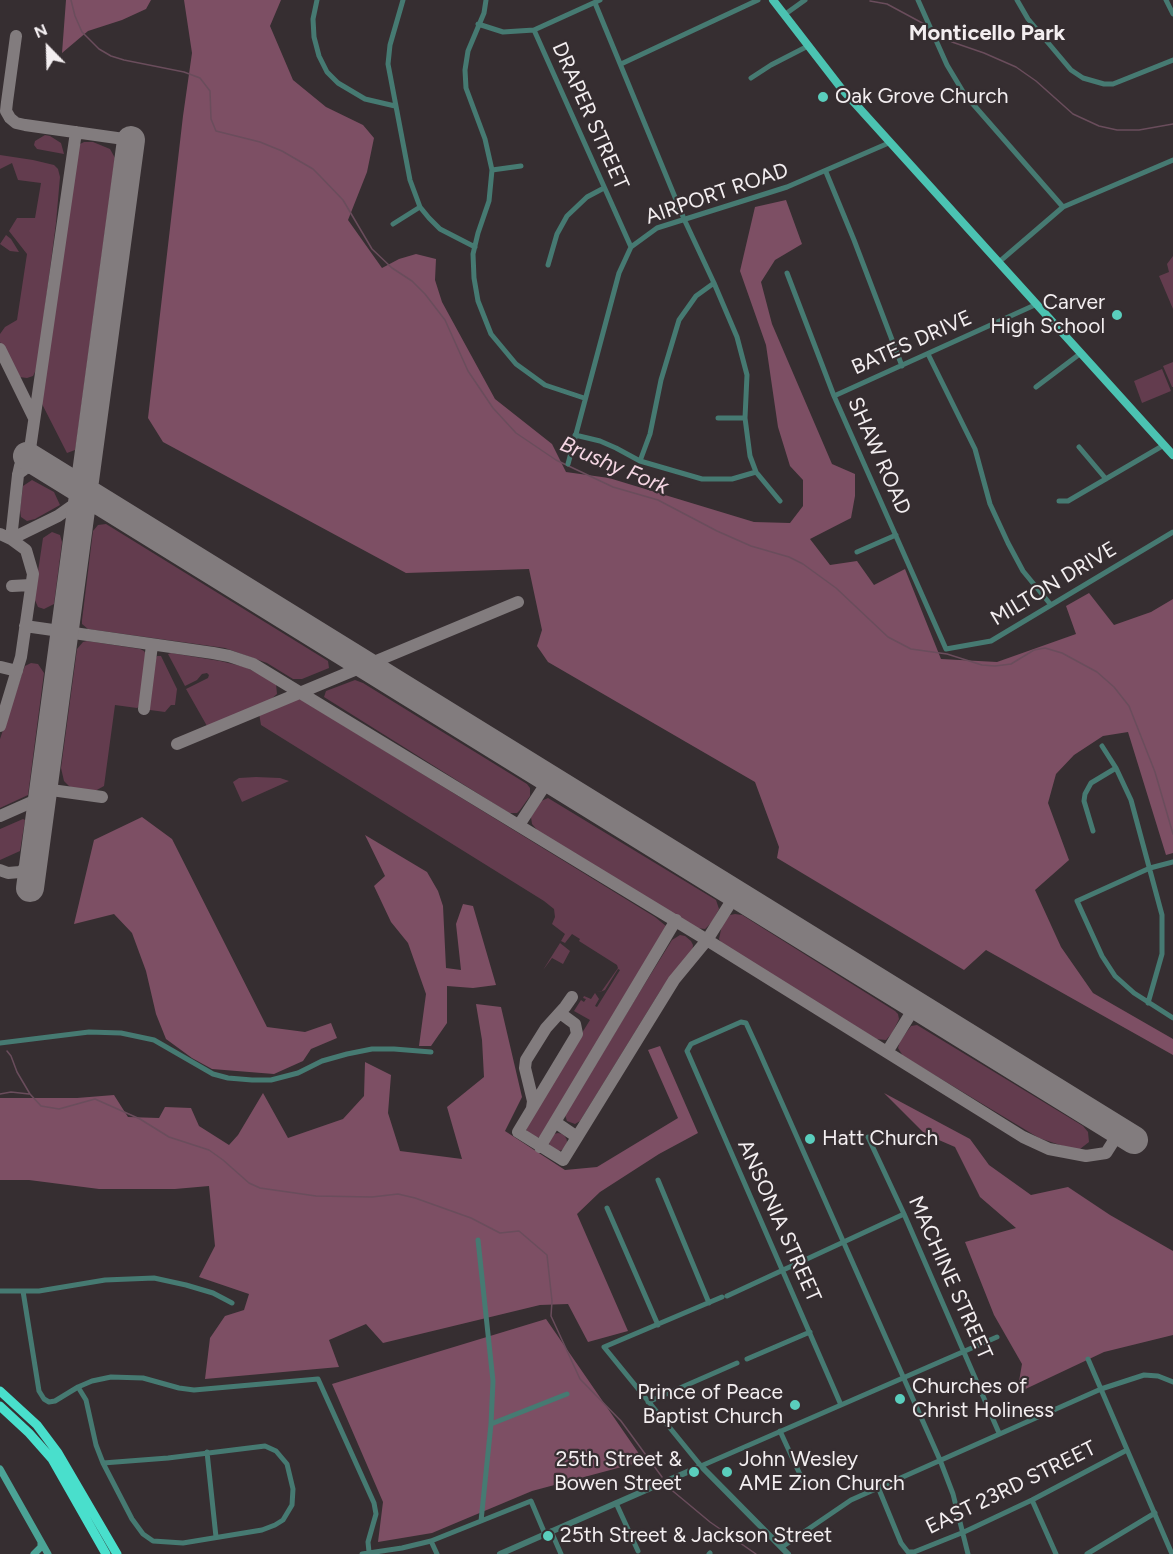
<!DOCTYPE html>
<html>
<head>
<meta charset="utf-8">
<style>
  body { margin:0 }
  #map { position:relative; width:1173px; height:1554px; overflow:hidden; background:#362e31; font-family:Figtree,sans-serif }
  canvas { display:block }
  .north { position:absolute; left:18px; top:18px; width:60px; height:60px; -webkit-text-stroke:4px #362e31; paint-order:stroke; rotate:337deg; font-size:16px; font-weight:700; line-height:24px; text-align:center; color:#f3eef0 }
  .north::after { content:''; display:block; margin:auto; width:21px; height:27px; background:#f3eef0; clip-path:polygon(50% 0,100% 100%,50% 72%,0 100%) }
</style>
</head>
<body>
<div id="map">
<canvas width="1173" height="1554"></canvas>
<div class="north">N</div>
</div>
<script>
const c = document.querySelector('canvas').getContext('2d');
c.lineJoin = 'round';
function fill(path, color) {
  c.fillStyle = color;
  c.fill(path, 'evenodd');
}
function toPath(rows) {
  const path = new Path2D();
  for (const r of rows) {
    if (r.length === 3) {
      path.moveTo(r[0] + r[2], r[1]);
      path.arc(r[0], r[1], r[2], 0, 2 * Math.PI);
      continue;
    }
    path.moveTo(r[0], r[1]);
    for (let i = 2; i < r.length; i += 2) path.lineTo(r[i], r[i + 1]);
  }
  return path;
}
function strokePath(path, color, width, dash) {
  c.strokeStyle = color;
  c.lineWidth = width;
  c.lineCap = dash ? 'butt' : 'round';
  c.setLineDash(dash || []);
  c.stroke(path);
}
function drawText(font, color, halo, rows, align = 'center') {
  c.font = font + ' Figtree,sans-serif';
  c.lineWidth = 4.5;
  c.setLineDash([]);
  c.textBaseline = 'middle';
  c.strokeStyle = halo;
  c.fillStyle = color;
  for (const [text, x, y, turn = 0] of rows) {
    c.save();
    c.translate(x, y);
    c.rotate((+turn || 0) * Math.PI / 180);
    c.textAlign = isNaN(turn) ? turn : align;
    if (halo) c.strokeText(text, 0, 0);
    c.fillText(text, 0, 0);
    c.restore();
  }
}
const green = toPath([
  [45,135,50,136,61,143,64,154,37,149,34,145,35,141],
  [84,142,93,142,110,149,115,158,77,438,75,450,67,453,41,402,76,155,80,144],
  [0,155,33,160,54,165,58,169,60,177,56,223,37,368,33,376,27,378,19,377,16,372,0,342,0,334,5,327,17,320,27,254,9,231,17,218,35,218,41,183,18,180,12,163,0,169],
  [6,235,11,239,19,252,10,251,0,244],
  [1173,256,1173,309,1159,276,1169,272,1167,264],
  [1173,362,1173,387,1172,387,1163,366],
  [1162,369,1171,391,1142,403,1134,381],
  [32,480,54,492,60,505,35,519,27,521,21,517,20,510,23,486],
  [106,524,328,661,329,668,302,679,293,679,267,663,225,648,88,629,82,624,82,620,93,531,98,525],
  [52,532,60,535,62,542,54,604,44,609,38,607,34,598,43,538],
  [87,641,140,649,144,651,147,656,140,706,137,708,115,705,104,786,95,791,74,789,69,786,64,781,61,768,77,649,83,642],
  [171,653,220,661,245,667,271,680,276,684,277,694,270,700,207,726,186,689,208,678,209,675,207,673,202,674,197,680,185,686,168,654],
  [157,656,161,656,177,689,175,705,171,705,165,712,150,710,147,707,154,661],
  [31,663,38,664,44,673,28,795,0,808,0,739,23,671,25,666],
  [355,680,363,683,527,784,530,788,530,796,520,810,517,813,509,813,324,697,326,691],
  [296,698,302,700,655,917,666,926,667,932,664,939,543,1135,537,1138,531,1137,526,1129,527,1122,590,1020,574,1011,581,1000,584,1002,586,999,583,998,584,996,591,999,595,993,599,999,595,1006,597,1007,620,970,618,969,605,990,600,992,596,991,601,992,618,968,617,965,579,941,580,939,572,934,565,943,561,941,565,934,552,924,555,917,554,909,544,901,261,725,259,713],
  [256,777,280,778,289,781,242,802,233,782,239,778],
  [548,798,716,900,719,909,712,922,705,929,697,928,538,831,532,824,531,817,541,801],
  [23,819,25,820,20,851,0,860,0,829],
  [735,914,742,915,895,1011,898,1014,899,1019,892,1033,886,1040,876,1039,722,944,719,939,722,925,730,915],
  [680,935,685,936,691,941,693,945,692,953,662,988,580,1121,575,1124,567,1121,565,1115,568,1110,636,998,672,940],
  [560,943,570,951,563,964,552,958,543,970],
  [917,1025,1083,1126,1088,1132,1089,1142,1080,1149,1072,1149,1039,1138,903,1056,898,1048,900,1041,911,1026],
  [558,1142,9]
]);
const forest = toPath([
  [66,0,151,0,146,9,122,20,88,31,62,53],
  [184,0,281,0,270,26,293,80,326,107,363,125,374,138,367,172,348,220,382,268,399,259,416,254,436,259,435,280,442,302,495,399,552,444,566,472,609,478,754,522,790,523,803,506,803,480,790,466,778,427,766,345,740,271,755,207,786,200,802,244,775,260,761,282,772,324,832,464,855,474,855,496,851,518,810,539,830,565,857,561,874,585,905,569,941,659,997,662,1076,634,1066,606,1089,593,1114,625,1151,612,1173,599,1173,853,1166,855,1128,732,1103,736,1074,755,1056,774,1048,803,1069,860,1035,890,1061,947,1093,993,1173,1039,1173,1055,986,950,964,970,777,858,779,847,755,782,548,662,537,646,542,630,529,569,406,573,163,442,148,418,183,116,192,53],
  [142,817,172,839,267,1027,305,1032,331,1023,337,1038,311,1049,303,1061,274,1074,212,1069,192,1058,166,1039,156,1014,146,971,132,933,114,914,74,924,94,840],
  [365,835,427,872,438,891,443,906,446,968,461,970,456,924,463,904,473,906,496,985,473,988,447,986,447,1023,431,1046,419,1046,426,994,408,943,391,922,374,886,385,876],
  [476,1004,501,1007,522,1097,505,1131,565,1170,597,1167,678,1118,648,1050,660,1046,698,1133,659,1154,600,1192,577,1214,628,1331,588,1342,568,1304,540,1305,383,1343,366,1324,329,1340,339,1367,205,1379,210,1338,225,1316,244,1310,249,1294,199,1277,215,1246,209,1186,175,1189,99,1189,29,1180,0,1180,0,1098,77,1098,114,1095,128,1117,159,1118,165,1107,191,1108,199,1126,229,1145,238,1135,263,1093,288,1138,343,1119,364,1096,365,1062,391,1075,388,1113,400,1151,462,1159,447,1107,484,1077,482,1040],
  [884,1093,970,1139,989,1165,1031,1195,1068,1187,1110,1215,1173,1251,1173,1335,1104,1352,1017,1393,1022,1364,994,1315,965,1242,1016,1228,980,1197,955,1147,925,1134],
  [546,1319,644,1461,532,1491,432,1533,378,1542,383,1502,332,1384]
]);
const stream = toPath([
  [71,0,75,16,82,32,99,49,111,56,124,60,184,72,200,78,210,91,211,119,216,131,260,142,282,151,313,169,320,176,343,200,372,249,392,268,412,281,425,294,445,320,468,371,493,408,516,433,556,460,613,487,658,500,717,531,751,546,789,557,803,564,836,588,888,637,911,649,947,654,982,665,995,666,1011,664,1034,650,1045,648,1062,653,1097,672,1114,687,1129,706,1155,772,1173,834],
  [870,1,887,4,926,25],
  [935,31,952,42,984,53,1016,67,1036,81,1073,114,1099,126,1117,130,1139,130,1173,124],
  [7,1051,11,1056,17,1072,30,1094,41,1106,59,1109,95,1099,140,1119,169,1137,209,1150,223,1160,249,1183,260,1188,316,1196,372,1197,398,1194,415,1198,471,1218,500,1233,519,1231,547,1255,552,1301,551,1316,580,1379,621,1421,662,1477],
  [0,1094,11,1092,29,1094],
  [668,1487,710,1522,756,1554]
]);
const taxiway = toPath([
  [16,36,7,102,6,111,10,118,16,123,25,125,131,140],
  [0,349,34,418],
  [18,474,26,468,45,467],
  [70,510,82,505,95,506,115,511],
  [0,534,11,539,58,516,75,504,84,492],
  [12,586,31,585],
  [25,626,213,653,229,656,253,664,707,940,1023,1137,1049,1149,1086,1156,1106,1153,1120,1131],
  [1,667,17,671],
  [144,709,152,645],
  [0,726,21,657,33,574,26,550,11,539,18,475,20,466,30,449,76,132],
  [177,744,518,602],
  [44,789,102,797],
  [0,816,43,797],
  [519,825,549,779],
  [0,870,8,873,20,872,28,866,35,855],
  [560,1013,575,1024,577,1034,518,1132,563,1160,674,980,707,940,736,894],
  [887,1052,916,1005],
  [532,1108,533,1101,525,1068,526,1060,546,1028,565,1007,572,997],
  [555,1122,577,1137],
  [540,1147,676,920]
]);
const runway = toPath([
  [27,456,1134,1140],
  [30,888,131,140]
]);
const minor = toPath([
  [317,0,313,19,314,37,319,56,327,72,338,83,365,99,395,106],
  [403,0,390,45,388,64,410,180,420,207,429,218,440,229,475,247],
  [486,0,484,13,468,51,465,70,466,88,485,139,492,170,489,201,478,233,473,254,474,278,478,301,491,334,516,364,545,385,584,398],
  [918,0,947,65,965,95,1063,207],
  [1017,0,1028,19,1071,70,1083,78,1104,84,1113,84,1173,60],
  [1166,0,1173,14],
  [595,3,684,219,714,283,737,337,747,375,745,418,750,456,756,472,780,501],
  [784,15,805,0],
  [478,24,503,32,534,30,600,0],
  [534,30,631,247],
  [621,64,758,0],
  [751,78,771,65,808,46],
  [492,170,521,166],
  [826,172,854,240,902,366],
  [393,224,420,207],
  [999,262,1063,207,1173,160],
  [548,265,557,234,567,216,587,197,604,188],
  [787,273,834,396,946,649,991,641,1173,532],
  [928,354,975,449,990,504,1008,543,1023,571,1051,605],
  [1036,387,1081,353],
  [834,396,1037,304],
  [718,418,745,418],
  [575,435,600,441,616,448,640,461,702,479,732,479,756,472],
  [1079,447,1106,479],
  [640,461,650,434,661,380,679,320,696,296,714,283],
  [568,464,619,273,631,247,657,228,787,187,891,142],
  [1059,501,1068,501,1164,445],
  [857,552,896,535],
  [1102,746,1116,768,1131,800,1162,915,1162,954,1148,1003],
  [1093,831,1084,801,1085,794,1091,783,1116,768],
  [1173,862,1150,868,1077,901,1102,956,1115,976,1134,993,1173,1018],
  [0,1043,89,1032,121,1033,154,1040,213,1074,228,1078,252,1080,271,1080,298,1073,322,1061,347,1054,372,1049,394,1049,431,1052],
  [868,1137,904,1214,999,1433],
  [658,1180,709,1303],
  [607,1208,658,1325],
  [478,1240,493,1381,491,1424,481,1521],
  [0,1291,39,1291,105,1280,154,1278,186,1285,213,1293,232,1303],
  [23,1291,39,1391,44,1399,49,1402,55,1401,78,1387,92,1381,111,1377,143,1378,179,1388,194,1390,318,1379,374,1503,376,1514,368,1542,369,1552],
  [727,1296,904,1214],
  [722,1297,604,1347,701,1466,997,1337],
  [747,1359,810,1332],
  [1088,1359,1172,1554],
  [78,1387,86,1400,96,1445,103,1463,132,1519,143,1534,153,1541,183,1543,262,1530,275,1525,283,1520,292,1505,293,1489,287,1464,276,1451,265,1446,168,1458,103,1463],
  [648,1402,737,1363],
  [841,1405,687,1051,691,1044,741,1022,746,1023,758,1049,940,1460,953,1494,968,1554],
  [491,1424,567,1394],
  [780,1431,803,1481],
  [207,1452,216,1537],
  [878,1487,901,1543,908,1552,914,1552,964,1532,1032,1500,1127,1450],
  [1032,1500,1056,1554],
  [616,1503,638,1551],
  [551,1531,561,1554],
  [431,1541,437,1554],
  [782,1547,851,1500,1101,1389,1144,1375,1158,1376,1173,1382],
  [362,1554,402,1548,431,1541,531,1501,545,1534],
  [709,1554,710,1553],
  [1087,1554,1155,1513]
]);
const tertiary = toPath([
  [500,1554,701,1466,788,1554]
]);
const secondary = toPath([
  [0,1469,48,1554],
  [34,1554,41,1547,41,1542]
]);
const primary = toPath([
  [773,0,841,88,1173,455]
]);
const motorway = toPath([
  [0,1391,37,1425,58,1453,117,1554],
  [0,1406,29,1433,52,1459,106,1554]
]);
const markers = [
  [823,97,6,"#5acebd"],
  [1117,315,6,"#5acebd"],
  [810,1139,6,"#5acebd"],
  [900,1399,6,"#5acebd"],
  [795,1405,6,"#5acebd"],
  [694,1472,6,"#5acebd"],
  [727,1472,6,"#5acebd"],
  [548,1536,6,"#5acebd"]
];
const poiNames = [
  ["Oak Grove Church",835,97],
  ["Carver",1105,303,"right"],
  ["High School",1105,327,"right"],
  ["Hatt Church",822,1139],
  ["Churches of",912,1387],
  ["Christ Holiness",912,1411],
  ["Prince of Peace",783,1393,"right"],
  ["Baptist Church",783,1417,"right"],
  ["25th Street &",682,1460,"right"],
  ["Bowen Street",682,1484,"right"],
  ["John Wesley",739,1460],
  ["AME Zion Church",739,1484],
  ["25th Street & Jackson Street",560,1536]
];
const streetNames = [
  ["DRAPER STREET",590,116,66],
  ["AIRPORT ROAD",717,194,-19],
  ["BATES DRIVE",912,343,-24],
  ["SHAW ROAD",879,456,66],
  ["MILTON DRIVE",1054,584,-31],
  ["ANSONIA STREET",779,1221,66],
  ["MACHINE STREET",950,1278,66],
  ["EAST 23RD STREET",1011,1488,-26]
];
const neighbourhoodNames = [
  ["Monticello Park",987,34]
];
const waterNames = [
  ["Brushy Fork",614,466,23]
];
fill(green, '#633c4e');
fill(forest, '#7d4f64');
strokePath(stream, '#6a4d5c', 1.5);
strokePath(taxiway, '#827c7e', 12);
strokePath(runway, '#827c7e', 28);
strokePath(minor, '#467a72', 5);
strokePath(tertiary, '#467a72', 6);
strokePath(secondary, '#4ba396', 7);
strokePath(primary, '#4bc3b2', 8);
strokePath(motorway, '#49dfcc', 9);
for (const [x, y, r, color] of markers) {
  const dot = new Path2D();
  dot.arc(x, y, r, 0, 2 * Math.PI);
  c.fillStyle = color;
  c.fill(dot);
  strokePath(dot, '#362e31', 2);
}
drawText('21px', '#f3eef0', '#362e31', poiNames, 'left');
drawText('21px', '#f3eef0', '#362e31', streetNames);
drawText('bold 22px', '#f3eef0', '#362e31', neighbourhoodNames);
drawText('italic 22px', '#f5d6e3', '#362e31', waterNames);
</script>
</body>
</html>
